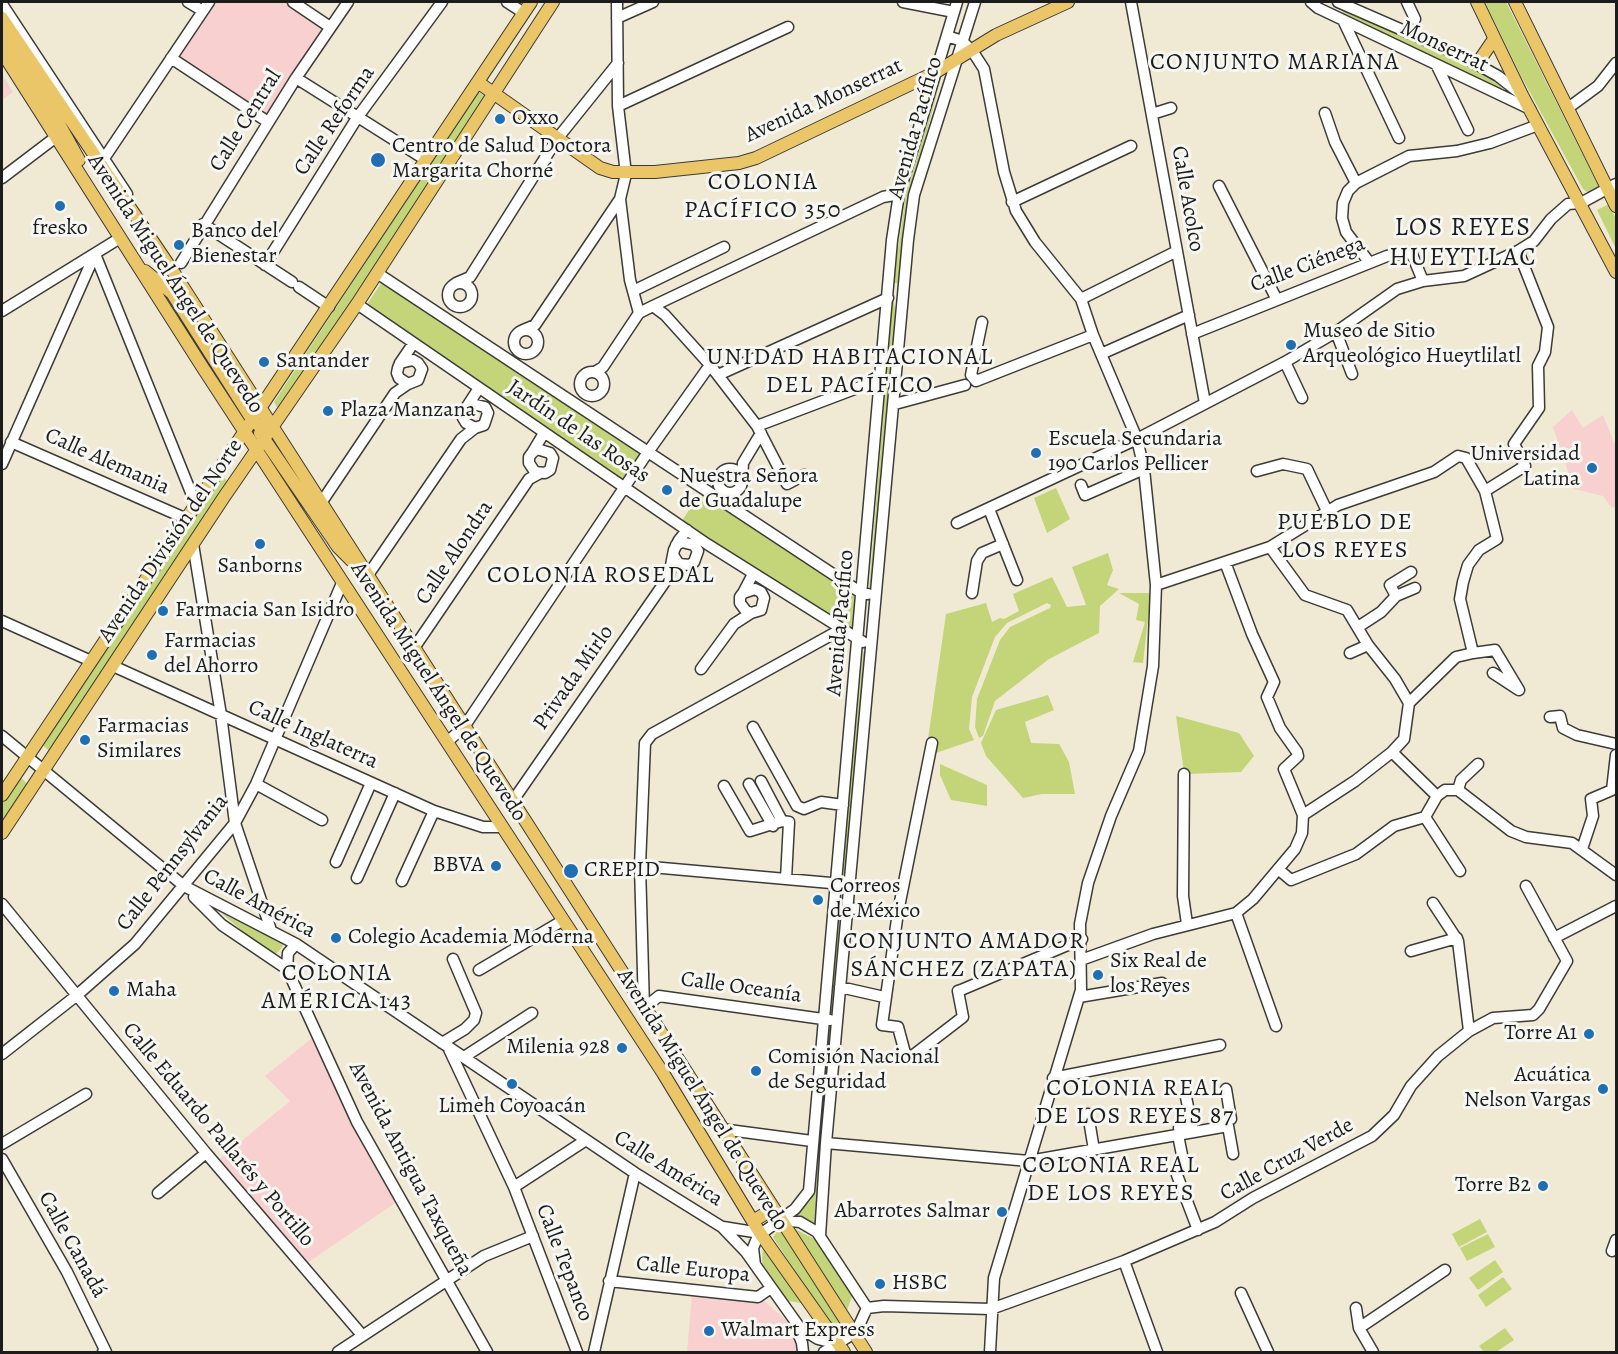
<!DOCTYPE html>
<html>
<head>
<meta charset="utf-8">
<style>
  body { margin:0 }
  #map { position:relative; width:1618px; height:1354px; overflow:hidden; background:#f0ead5; font-family:Alegreya,serif }
  canvas { display:block }
  .frame { position:absolute; inset:0; border:3px solid #1c1c1c; pointer-events:none }
</style>
</head>
<body>
<div id="map">
<canvas width="1618" height="1354"></canvas>
<div class="frame"></div>
</div>
<script>
const c = document.querySelector('canvas').getContext('2d');
c.lineJoin = 'round';
function fill(path, color) {
  c.fillStyle = color;
  c.fill(path, 'evenodd');
}
function toPath(rows) {
  const path = new Path2D();
  for (const r of rows) {
    if (r.length === 3) {
      path.moveTo(r[0] + r[2], r[1]);
      path.arc(r[0], r[1], r[2], 0, 2 * Math.PI);
      continue;
    }
    path.moveTo(r[0], r[1]);
    for (let i = 2; i < r.length; i += 2) path.lineTo(r[i], r[i + 1]);
  }
  return path;
}
function strokePath(path, color, width, dash) {
  c.strokeStyle = color;
  c.lineWidth = width;
  c.lineCap = dash ? 'butt' : 'round';
  c.setLineDash(dash || []);
  c.stroke(path);
}
function drawText(font, color, halo, rows, align = 'center') {
  c.font = font + ' Alegreya,serif';
  c.lineWidth = 6;
  c.setLineDash([]);
  c.textBaseline = 'middle';
  c.strokeStyle = halo;
  c.fillStyle = color;
  for (const [text, x, y, turn = 0] of rows) {
    c.save();
    c.translate(x, y);
    c.rotate((+turn || 0) * Math.PI / 180);
    c.textAlign = isNaN(turn) ? turn : align;
    if (halo) c.strokeText(text, 0, 0);
    c.fillText(text, 0, 0);
    c.restore();
  }
}
const built = toPath([
  [209,2,292,2,329,27,268,122,172,58],
  [2,74,13,92,2,100],
  [1572,410,1583,428,1603,415,1616,447,1616,506,1612,508,1603,496,1574,489,1553,427],
  [317,1034,401,1199,303,1266,215,1163,290,1101,265,1076],
  [692,1294,762,1299,787,1321,799,1352,687,1352]
]);
const green = toPath([
  [1485,2,1506,2,1599,187,1588,193,1583,189,1522,78],
  [1346,6,1467,62,1497,79,1503,91,1341,14],
  [941,78,910,196,898,283,893,283,906,195],
  [478,92,487,97,279,411,274,402],
  [1609,204,1616,219,1616,249,1597,210],
  [382,282,643,450,621,484,366,306],
  [893,296,896,314,873,580,869,590],
  [223,476,228,483,51,752,42,745],
  [1056,488,1070,519,1047,533,1034,498],
  [701,491,855,591,853,634,680,524],
  [1108,553,1113,570,1107,585,1119,589,1100,606,1099,633,1049,659,995,701,983,736,979,738,975,727,977,699,1000,640,1010,627,1050,608,1051,605,1047,603,1007,623,995,637,972,697,969,729,974,740,933,754,925,760,946,614,986,603,992,622,1000,618,1004,619,1019,611,1013,594,1052,577,1067,607,1086,605,1072,567],
  [1119,593,1151,593,1143,663,1133,662,1145,622,1136,620,1139,604],
  [863,652,866,652,845,877,842,877],
  [1048,695,1054,710,1025,722,1031,743,1059,744,1069,762,1075,794,1042,794,1023,798,986,756,981,743,996,710],
  [1176,716,1239,733,1254,756,1241,772,1187,774,1184,772],
  [940,764,987,785,987,806,951,800,940,775],
  [19,775,28,785,2,824,2,802],
  [840,895,844,895,833,1015,828,1014],
  [221,913,251,928,279,936,283,946,277,953,271,955],
  [828,1029,832,1029,816,1226,794,1216,811,1200],
  [1480,1219,1487,1232,1459,1247,1452,1234],
  [793,1228,820,1242,853,1294,847,1310],
  [779,1229,839,1322,831,1327,773,1237],
  [1488,1234,1495,1247,1467,1261,1460,1248],
  [763,1245,801,1303,788,1301,762,1263],
  [1495,1260,1503,1272,1478,1290,1469,1278],
  [1503,1277,1512,1289,1486,1307,1478,1295],
  [1505,1328,1514,1340,1496,1352,1484,1352,1479,1346]
]);
const minor = toPath([
  [188,2,203,11],
  [293,2,330,27],
  [507,2,524,13],
  [617,2,618,106,626,174,620,199,630,280,639,313],
  [903,2,954,12],
  [1131,2,1205,403],
  [1311,2,1318,8,1530,109],
  [1338,2,1462,56,1498,76,1522,95],
  [1407,2,1415,19],
  [2,4,127,194],
  [617,18,653,2],
  [1343,20,1399,138],
  [947,36,962,41,973,52,984,69,1004,172,1016,211,1035,242,1081,299,1093,335,1137,439,1144,469,1156,585,1153,666,1139,751,1111,816,1088,883,1080,924,1081,990,994,1278,990,1352],
  [171,58,268,122],
  [1437,66,1468,130],
  [296,78,426,160],
  [618,106,788,27],
  [1568,108,1598,86,1616,63],
  [1325,113,1335,142,1356,183],
  [1152,114,1171,108],
  [105,157,209,2],
  [2,178,56,137],
  [1219,186,1276,298],
  [1012,202,1131,146],
  [203,224,292,282],
  [95,254,196,505],
  [1369,262,1346,232,1342,218,1343,203,1348,191,1356,183,1409,156,1457,151,1490,143,1538,125],
  [181,263,296,78,348,2],
  [265,265,357,118,442,2],
  [377,273,863,594,868,594],
  [460,295,12],
  [456,283,470,277,557,139,618,63],
  [299,287,329,307],
  [633,291,724,247],
  [1081,299,1177,251],
  [357,304,707,544,863,642],
  [653,306,883,197,899,194],
  [2,311,120,238],
  [982,322,971,375,976,381,1093,335],
  [526,342,12],
  [523,330,535,325,620,199],
  [1336,332,1352,374],
  [1192,334,1387,256,1411,252,1423,281],
  [1101,354,1189,315],
  [1285,362,1302,398],
  [400,363,413,360,418,363,422,369,418,380,408,384,399,378,397,373,398,368,400,363,413,344],
  [592,384,12],
  [595,372,603,367,639,313,653,306,665,315,710,365,757,426,787,484,804,475],
  [718,375,888,298],
  [895,404,965,385],
  [466,408,472,404,485,407,488,413,484,425,475,428,466,423,463,418,464,412,466,408,479,388],
  [757,426,881,379],
  [11,442,187,519],
  [532,453,537,449,550,453,553,458,550,470,545,473,535,472,529,463,529,457,532,453,544,433],
  [2,464,95,254],
  [730,481,12],
  [1257,471,1283,464,1307,469,1327,511],
  [742,479,743,463,761,433],
  [1081,485,1085,495,1144,469],
  [321,503,395,393,408,384],
  [989,509,1017,580],
  [957,523,1137,439,1285,362,1336,332,1397,289,1423,281,1464,276,1518,251,1534,241,1551,219,1568,204,1581,203,1616,184],
  [193,544,221,715,235,823,271,930],
  [676,545,682,542,694,545,698,551,694,562,690,565,679,564,673,555,674,550,679,540,687,530],
  [1270,547,1305,595,1347,610,1368,645,1395,679,1409,703],
  [1225,562,1252,634,1274,682,1267,697,1280,728,1297,752,1298,756,1284,769,1303,815],
  [368,575,461,439,475,428],
  [1156,585,1270,547,1338,505,1434,472,1458,456,1466,458,1485,491],
  [743,593,755,589,761,592,764,598,761,610,751,613,746,611,740,603,740,597,743,593,753,574],
  [972,593,977,561,982,553,1003,544],
  [1396,596,1390,585,1411,572],
  [2,621,91,661],
  [1358,627,1381,612,1396,596,1415,588],
  [414,648,529,479,540,473],
  [1350,653,1368,645],
  [1473,653,1495,650,1519,690,1493,673],
  [113,666,434,811,483,827,500,827],
  [701,669,734,624,751,613],
  [1550,717,1560,716,1563,728,1577,735,1616,744],
  [753,727,797,806,804,809,821,802,843,805],
  [2,736,184,886,296,944,635,1173,722,1227,746,1252,800,1328,818,1339,838,1344],
  [447,742,464,727,648,452,710,365],
  [932,743,898,912,882,1025,898,1027,905,1053,911,1057,963,1017,958,991,961,990,1082,939],
  [1392,752,1437,796,1445,790,1458,790,1511,831,1526,837,1572,843,1616,875],
  [1184,774,1183,896,1187,924],
  [761,781,782,821],
  [256,784,322,820],
  [749,784,773,826],
  [724,786,750,831,782,821,789,822,786,879],
  [1458,790,1461,780,1478,764],
  [512,802,669,576,673,555],
  [1425,817,1460,871],
  [1582,849,1593,816,1591,799,1612,790,1616,755],
  [336,862,371,783],
  [640,866,842,884],
  [1278,869,1291,880,1356,854,1394,826,1425,817,1437,796],
  [357,878,395,793],
  [402,881,434,811],
  [194,897,222,925,287,969],
  [1433,903,1458,941,1469,1031],
  [2,904,206,1153,362,1335],
  [848,908,898,912],
  [1236,913,1276,1026],
  [1554,938,1616,906],
  [296,944,288,953,287,969,357,1122,487,1352],
  [1411,951,1457,938],
  [1081,960,1153,934,1236,913,1253,899,1295,849,1302,833,1303,815,1355,781,1392,752,1404,739,1409,703,1456,657,1473,653,1460,599,1463,582,1468,565,1479,550,1497,539,1485,491,1525,466,1514,444,1539,408,1538,366,1545,352,1548,327,1518,251],
  [479,970,562,921],
  [840,987,884,997],
  [1079,997,1162,983],
  [644,1008,640,866,645,743,652,734,840,630],
  [644,1008,659,996,830,1020],
  [442,1043,465,1029,474,1020,476,1013,453,959],
  [448,1047,514,1187,577,1352],
  [2,1054,76,996,135,944,235,823,256,784,342,583],
  [464,1057,532,1013],
  [1053,1078,1220,1045],
  [1088,1114,1093,1144],
  [1216,1121,1231,1119,1226,1089],
  [1179,1128,1192,1126,1186,1097],
  [721,1129,812,1141],
  [1178,1135,1184,1165],
  [826,1143,1029,1161,1228,1126,1233,1154],
  [2,1144,86,1094],
  [2,1159,67,1272,106,1352,103,1352],
  [1177,1175,1198,1230],
  [514,1187,586,1140],
  [158,1193,206,1153],
  [781,1220,800,1222,817,1232,867,1308,856,1332,824,1352],
  [723,1227,760,1233],
  [820,1236,826,1143,908,240,914,195,975,2],
  [1612,1251,1616,1240],
  [1124,1261,1157,1352],
  [755,1265,753,1248,758,1236,795,1209,809,1191,892,240,899,194,957,2],
  [609,1281,758,1297,771,1288],
  [1241,1293,1268,1352],
  [867,1308,884,1306,991,1309,1124,1261,1215,1222,1253,1198,1372,1136,1394,1115,1411,1086,1438,1056,1469,1031,1493,1018,1533,1015,1539,1009,1567,961,1526,886],
  [1356,1308,1359,1328],
  [795,1325,802,1343,803,1352],
  [338,1352,484,1256,533,1236],
  [594,1352,635,1173],
  [1373,1352,1359,1328,1445,1270]
]);
const major = toPath([
  [1477,2,1522,95,1616,272],
  [1515,2,1616,206],
  [2,18,174,273,866,1352],
  [2,35,53,113,79,160],
  [2,52,203,368,663,1073,760,1233,844,1352],
  [1477,64,1494,39],
  [479,83,600,168,613,172,655,172,739,163,756,158,936,72,996,35,1068,2],
  [145,271,172,293,253,421,261,427,273,427],
  [260,433,338,547,355,564],
  [2,795,531,2],
  [2,833,224,497,357,304,553,2],
  [753,1221,773,1209]
]);
const highway = toPath([
  [2,53,4,55]
]);
const markers = [
  [500,119,6,"#1f6fb2"],
  [378,160,8,"#1f6fb2"],
  [60,206,6,"#1f6fb2"],
  [179,245,6,"#1f6fb2"],
  [1291,345,6,"#1f6fb2"],
  [264,362,6,"#1f6fb2"],
  [328,411,6,"#1f6fb2"],
  [1036,453,6,"#1f6fb2"],
  [1592,468,6,"#1f6fb2"],
  [667,490,6,"#1f6fb2"],
  [260,544,6,"#1f6fb2"],
  [163,611,6,"#1f6fb2"],
  [152,655,6,"#1f6fb2"],
  [85,740,6,"#1f6fb2"],
  [496,866,6,"#1f6fb2"],
  [571,871,8,"#1f6fb2"],
  [818,900,6,"#1f6fb2"],
  [336,938,6,"#1f6fb2"],
  [1098,975,6,"#1f6fb2"],
  [114,991,6,"#1f6fb2"],
  [1589,1034,6,"#1f6fb2"],
  [622,1048,6,"#1f6fb2"],
  [756,1071,6,"#1f6fb2"],
  [512,1084,6,"#1f6fb2"],
  [1603,1089,6,"#1f6fb2"],
  [1543,1186,6,"#1f6fb2"],
  [1002,1212,6,"#1f6fb2"],
  [880,1284,6,"#1f6fb2"],
  [709,1331,6,"#1f6fb2"]
];
const streetNames = [
  ["Monserrat",1444,47,25],
  ["Avenida Monserrat",824,101,-25],
  ["Calle Central",246,121,-58],
  ["Calle Reforma",335,121,-56],
  ["Avenida Pacífico",916,128,-74],
  ["Calle Acolco",1187,199,80],
  ["Calle Ciénega",1308,265,-21],
  ["Avenida Miguel Ángel de Quevedo",175,284,57],
  ["Jardín de las Rosas",578,432,34],
  ["Calle Alemania",107,462,24],
  ["Avenida División del Norte",171,541,-56],
  ["Calle Alondra",455,553,-56],
  ["Avenida Pacífico",841,623,-85],
  ["Privada Mirlo",574,678,-55],
  ["Avenida Miguel Ángel de Quevedo",438,692,57],
  ["Calle Inglaterra",313,735,24],
  ["Calle Pennsylvania",173,863,-52],
  ["Calle América",259,904,28],
  ["Calle Oceanía",741,988,8],
  ["Avenida Miguel Ángel de Quevedo",702,1100,58],
  ["Calle Eduardo Pallarés y Portillo",218,1135,50],
  ["Calle Cruz Verde",1287,1160,-29],
  ["Avenida Antigua Taxqueña",410,1169,62],
  ["Calle América",668,1169,32],
  ["Calle Canadá",72,1245,61],
  ["Calle Tepanco",564,1263,69],
  ["Calle Europa",693,1270,6]
];
const poiNames = [
  ["Oxxo",512,119],
  ["Centro de Salud Doctora",392,147],
  ["Margarita Chorné",392,172],
  ["fresko",60,229,"center"],
  ["Banco del",191,232],
  ["Bienestar",191,257],
  ["Museo de Sitio",1303,332],
  ["Arqueológico Hueytlilatl",1303,357],
  ["Santander",276,362],
  ["Plaza Manzana",340,411],
  ["Escuela Secundaria",1048,440],
  ["190 Carlos Pellicer",1048,465],
  ["Universidad",1580,455,"right"],
  ["Latina",1580,480,"right"],
  ["Nuestra Señora",679,477],
  ["de Guadalupe",679,502],
  ["Sanborns",260,567,"center"],
  ["Farmacia San Isidro",175,611],
  ["Farmacias",164,642],
  ["del Ahorro",164,667],
  ["Farmacias",97,727],
  ["Similares",97,752],
  ["BBVA",484,866,"right"],
  ["CREPID",584,871],
  ["Correos",830,887],
  ["de México",830,912],
  ["Colegio Academia Moderna",348,938],
  ["Six Real de",1110,962],
  ["los Reyes",1110,987],
  ["Maha",126,991],
  ["Torre A1",1577,1034,"right"],
  ["Milenia 928",610,1048,"right"],
  ["Comisión Nacional",768,1058],
  ["de Seguridad",768,1083],
  ["Acuática",1591,1076,"right"],
  ["Nelson Vargas",1591,1101,"right"],
  ["Limeh Coyoacán",512,1107,"center"],
  ["Torre B2",1531,1186,"right"],
  ["Abarrotes Salmar",990,1212,"right"],
  ["HSBC",892,1284],
  ["Walmart Express",721,1331]
];
const neighbourhoodNames = [
  ["CONJUNTO MARIANA",1275,63],
  ["COLONIA",763,183],
  ["PACÍFICO 350",763,211],
  ["UNIDAD HABITACIONAL",850,358],
  ["DEL PACÍFICO",850,386],
  ["PUEBLO DE",1345,523],
  ["LOS REYES",1345,551],
  ["COLONIA ROSEDAL",601,576],
  ["CONJUNTO AMADOR",964,942],
  ["SÁNCHEZ (ZAPATA)",964,970],
  ["COLONIA",337,974],
  ["AMÉRICA 143",337,1002],
  ["COLONIA REAL",1135,1089],
  ["DE LOS REYES 87",1135,1117],
  ["COLONIA REAL",1111,1166],
  ["DE LOS REYES",1111,1194]
];
const quarterNames = [
  ["LOS REYES",1463,229],
  ["HUEYTILAC",1463,259]
];
fill(built, '#f7d0cf');
fill(green, '#c3d578');
strokePath(minor, '#3c3b38', 13);
strokePath(major, '#3c3b38', 14);
strokePath(highway, '#3c3b38', 17);
strokePath(minor, '#fff', 10);
strokePath(major, '#ebc669', 12);
strokePath(highway, '#ebc669', 15);
for (const [x, y, r, color] of markers) {
  const dot = new Path2D();
  dot.arc(x, y, r, 0, 2 * Math.PI);
  c.fillStyle = color;
  c.fill(dot);
  strokePath(dot, '#f6f6f2', 2);
}
drawText('22px', '#1c1c1c', '#f6f6f2', streetNames);
drawText('22px', '#1c1c1c', '#f6f6f2', poiNames, 'left');
c.letterSpacing = '1.5px';
drawText('24px', '#1c1c1c', '#f6f6f2', neighbourhoodNames);
c.letterSpacing = '0px';
c.letterSpacing = '1.5px';
drawText('26px', '#1c1c1c', '#f6f6f2', quarterNames);
c.letterSpacing = '0px';
</script>
</body>
</html>
